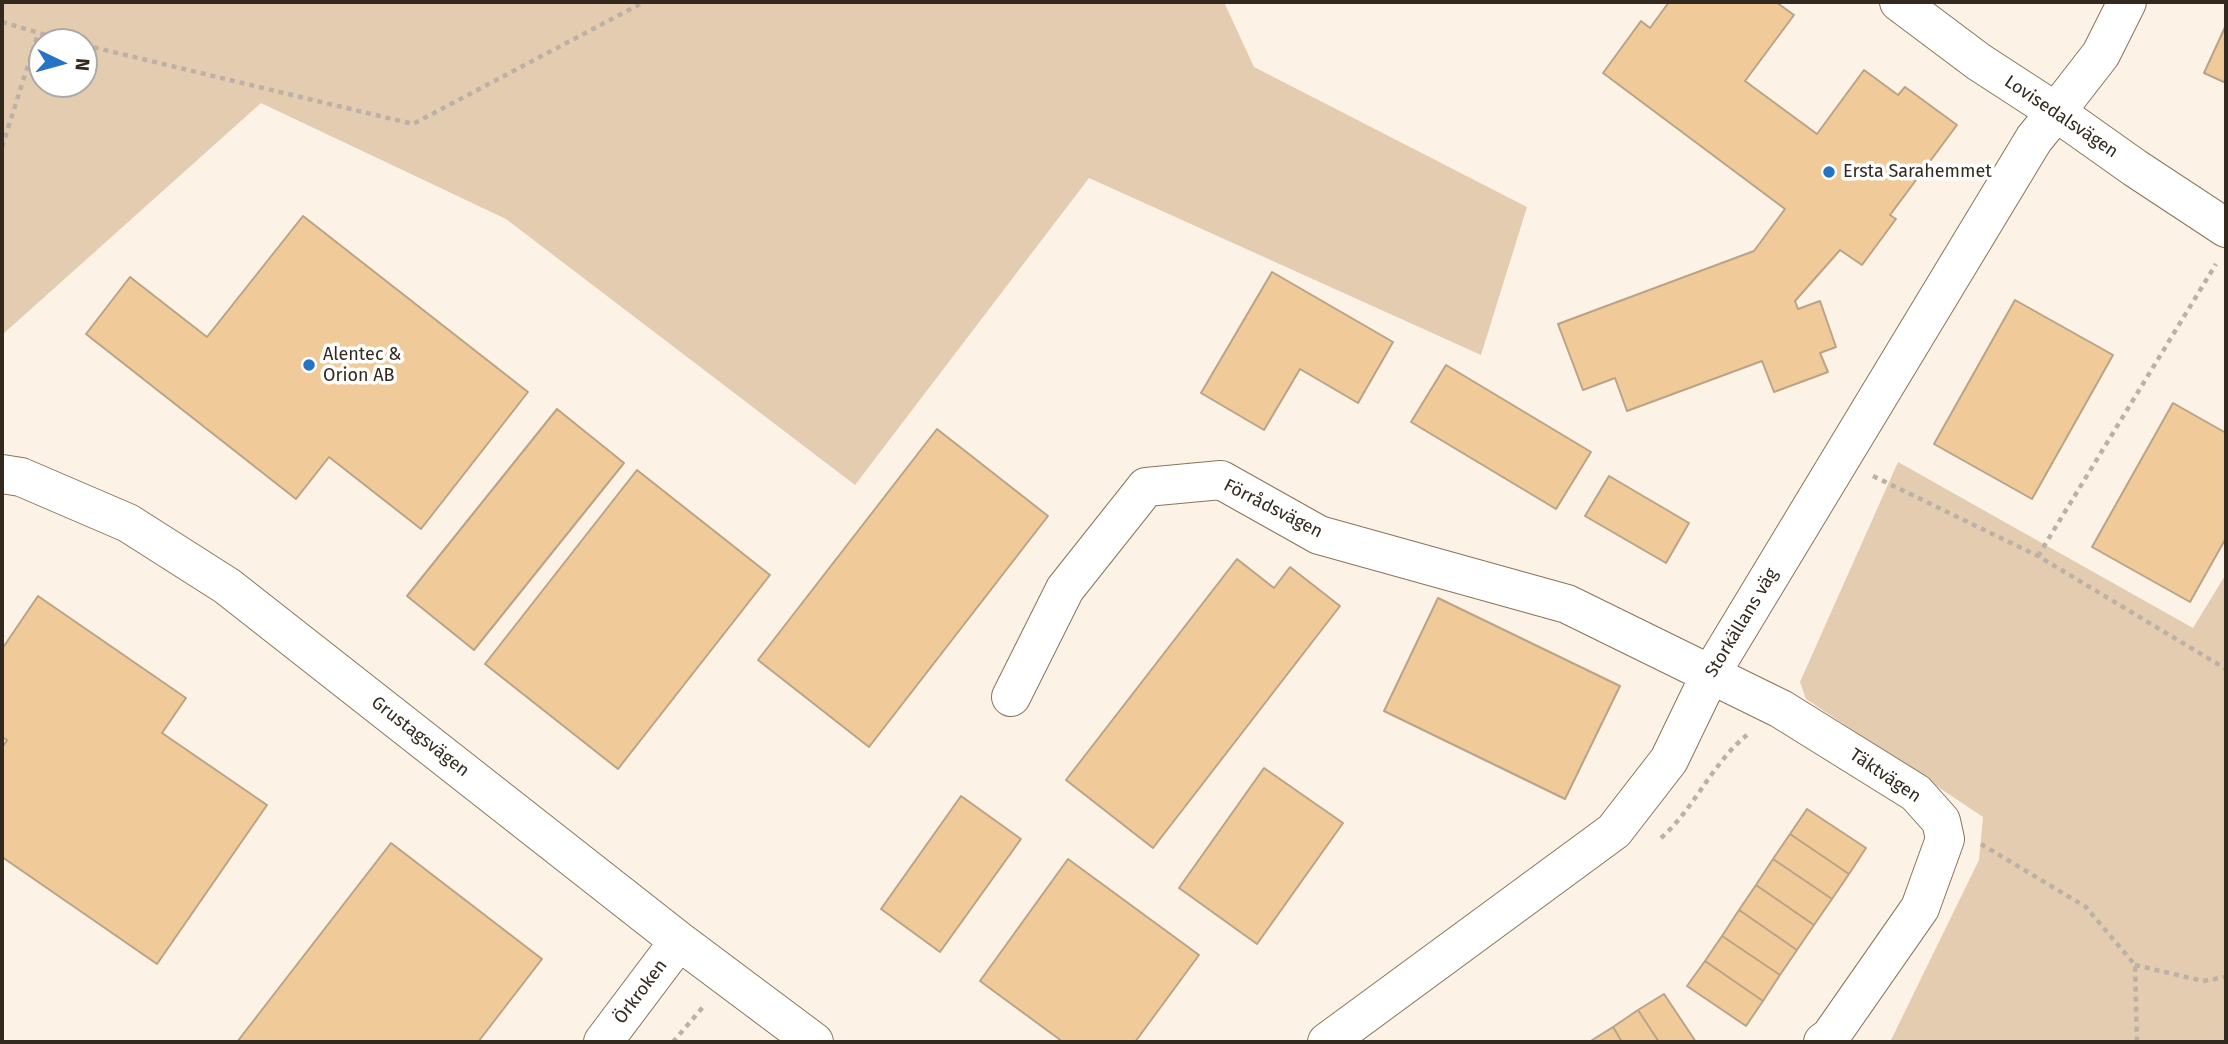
<!DOCTYPE html>
<meta charset="utf-8">
<style>
body{margin:0}
#map{position:relative;width:2228px;height:1044px;overflow:hidden;background:#fcf2e6;font-family:"Fira Sans",sans-serif}
canvas{display:block}
.frame{position:absolute;inset:0;border:4px solid #33291e;pointer-events:none}
.north{position:absolute;left:28px;top:28px;width:70px;height:70px;box-sizing:border-box;background:#fff;border:2px solid #ada9a5;border-radius:50%;rotate:95deg;font-size:19px;font-weight:700;line-height:28px;text-align:center;color:#33291e}
.north::after{content:'';display:block;margin:auto;width:24px;height:32px;background:#2474c3;clip-path:polygon(50% 0,100% 100%,50% 72%,0 100%)}
</style>
<div id="map">
<canvas width="2228" height="1044"></canvas>
<div class="frame"></div>
<div class="north">N</div>
</div>
<script>
const ctx = document.querySelector('canvas').getContext('2d');
ctx.lineJoin = 'round';
function paint(path, color) { ctx.fillStyle = color; ctx.fill(path, 'evenodd'); }
function strokePath(path, color, width, dash) { ctx.strokeStyle = color; ctx.lineWidth = width; ctx.lineCap = dash ? 'butt' : 'round'; ctx.setLineDash(dash || []); ctx.stroke(path); }
function drawText(font, color, halo, rows, align = 'center') {
  ctx.font = font + ' "Fira Sans",sans-serif'; ctx.lineWidth = 7; ctx.setLineDash([]); ctx.textBaseline = 'middle'; ctx.strokeStyle = halo; ctx.fillStyle = color; for (const [text, x, y, turn = 0] of rows) {
    ctx.save(); ctx.translate(x, y); ctx.rotate((+turn || 0) * Math.PI / 180); ctx.textAlign = isNaN(turn) ? turn : align; if (halo) ctx.strokeText(text, 0, 0); ctx.fillText(text, 0, 0); ctx.restore();
  }
}
const green = new Path2D(`
 M2,2H1224L1254,67L1527,207L1481,355L1089,178L855,485L506,219L261,103L2,335ZM42,42H84V84H42Z
 M1898,462L2193,628L2226,574V1042H1890L1979,860L1983,817L1806,699L1800,682Z`);
const building = new Path2D(`
 M1669,2H1776L1794,15L1745,81L1817,134L1864,70L1898,95L1905,87L1957,125L1890,215L1896,219L1862,265L1840,250L1795,301L1798,309L1820,301L1836,347L1820,353L1828,372L1774,392L1762,361L1627,411L1615,378L1583,390L1558,324L1754,251L1785,209L1603,73L1641,21L1650,28Z
 M2226,25V83L2204,73Z
 M303,216L528,392L421,529L329,457L296,499L86,334L130,277L207,337Z
 M1272,272L1393,342L1358,403L1300,369L1264,430L1201,393Z
 M2015,300L2113,355L2032,499L1934,444Z
 M1446,365L1591,452L1556,509L1411,422Z
 M2173,403L2226,433V538L2190,602L2092,547Z
 M557,409L624,463L474,650L407,596Z
 M937,429L1048,516L869,747L758,660Z
 M637,470L770,575L618,769L485,664Z
 M1609,476L1689,523L1666,563L1585,516Z
 M1237,559L1274,588L1290,567L1340,606L1153,848L1066,780Z
 M38,596L186,698L162,733L267,805L157,964L2,857V748L7,740L2,737V649Z
 M1438,598L1620,686L1565,799L1384,711Z
 M1264,768L1343,823L1257,944L1179,888Z
 M961,796L1021,839L940,952L881,909Z
 M1807,809L1866,848L1849,874L1790,834Z
 M1790,834L1849,874L1832,899L1773,859Z
 M391,843L542,959L478,1042H237Z
 M1068,859L1199,955L1135,1042H1063L980,981Z
 M1773,859L1832,899L1814,925L1756,885Z
 M1756,885L1814,925L1797,950L1739,910Z
 M1739,910L1797,950L1780,975L1722,936Z
 M1722,936L1780,975L1763,1001L1705,961Z
 M1705,961L1763,1001L1746,1026L1687,986Z
 M1664,994L1696,1042H1659L1638,1010Z
 M1638,1010L1659,1042H1622L1613,1027Z
 M1613,1027L1622,1042H1589Z`);
const path = new Path2D(`
 M2,22L70,42
 M84,45L413,124L644,2
 M2,147L38,34
 M1873,476L2038,556L2226,669
 M2038,556L2216,264
 M1661,838C1695,808 1712,763 1747,735
 M1981,844L2086,907L2135,965L2137,1042
 M2135,965L2203,981L2226,977
 M673,1042L703,1007`);
const street = new Path2D(`
 M1899,2L1979,62L2056,112L2135,168L2226,228
 M2,474L21,477L128,523L227,586L679,941L814,1042
 M1011,697L1065,589L1146,487L1221,480L1319,535L1567,604L1781,709L1916,793L1941,821L1945,839L1920,908L1830,1037L1823,1042
 M603,1042L679,941
 M1327,1042L1614,831L1669,760L1710,675L2034,139L2056,112`);
const secondary = new Path2D(`
 M2056,112L2101,54L2127,2`);
const markers = [
 [1829,172,7,"#2474c3"],
 [309,365,7,"#2474c3"]
];
const streetNames = [
 ["Lovisedalsvägen",2061,117,34],
 ["Förrådsvägen",1273,509,27],
 ["Storkällans väg",1742,623,-59],
 ["Grustagsvägen",420,737,38],
 ["Täktvägen",1885,776,34],
 ["Örkroken",641,992,-53]
];
const poiNames = [
 ["Ersta Sarahemmet",1843,172],
 ["Alentec &",323,355],
 ["Orion AB",323,376]
];
paint(green, '#e4ccb0');
paint(building, '#f1ca99');
strokePath(building, '#baa387', 2);
strokePath(street, '#8a7459', 40);
strokePath(secondary, '#8a7459', 40);
strokePath(path, '#bbb1a6', 4.5, [5, 5]);
strokePath(street, '#fff', 38);
strokePath(secondary, '#fff', 38);
for (const [x, y, r, color] of markers) { const dot = new Path2D(); dot.arc(x, y, r, 0, 2 * Math.PI); ctx.fillStyle = color; ctx.fill(dot); strokePath(dot, '#fff', 2.5); }
drawText('18px', '#33291e', '#fff', streetNames);
drawText('18px', '#33291e', '#fff', poiNames, 'left');
</script>
